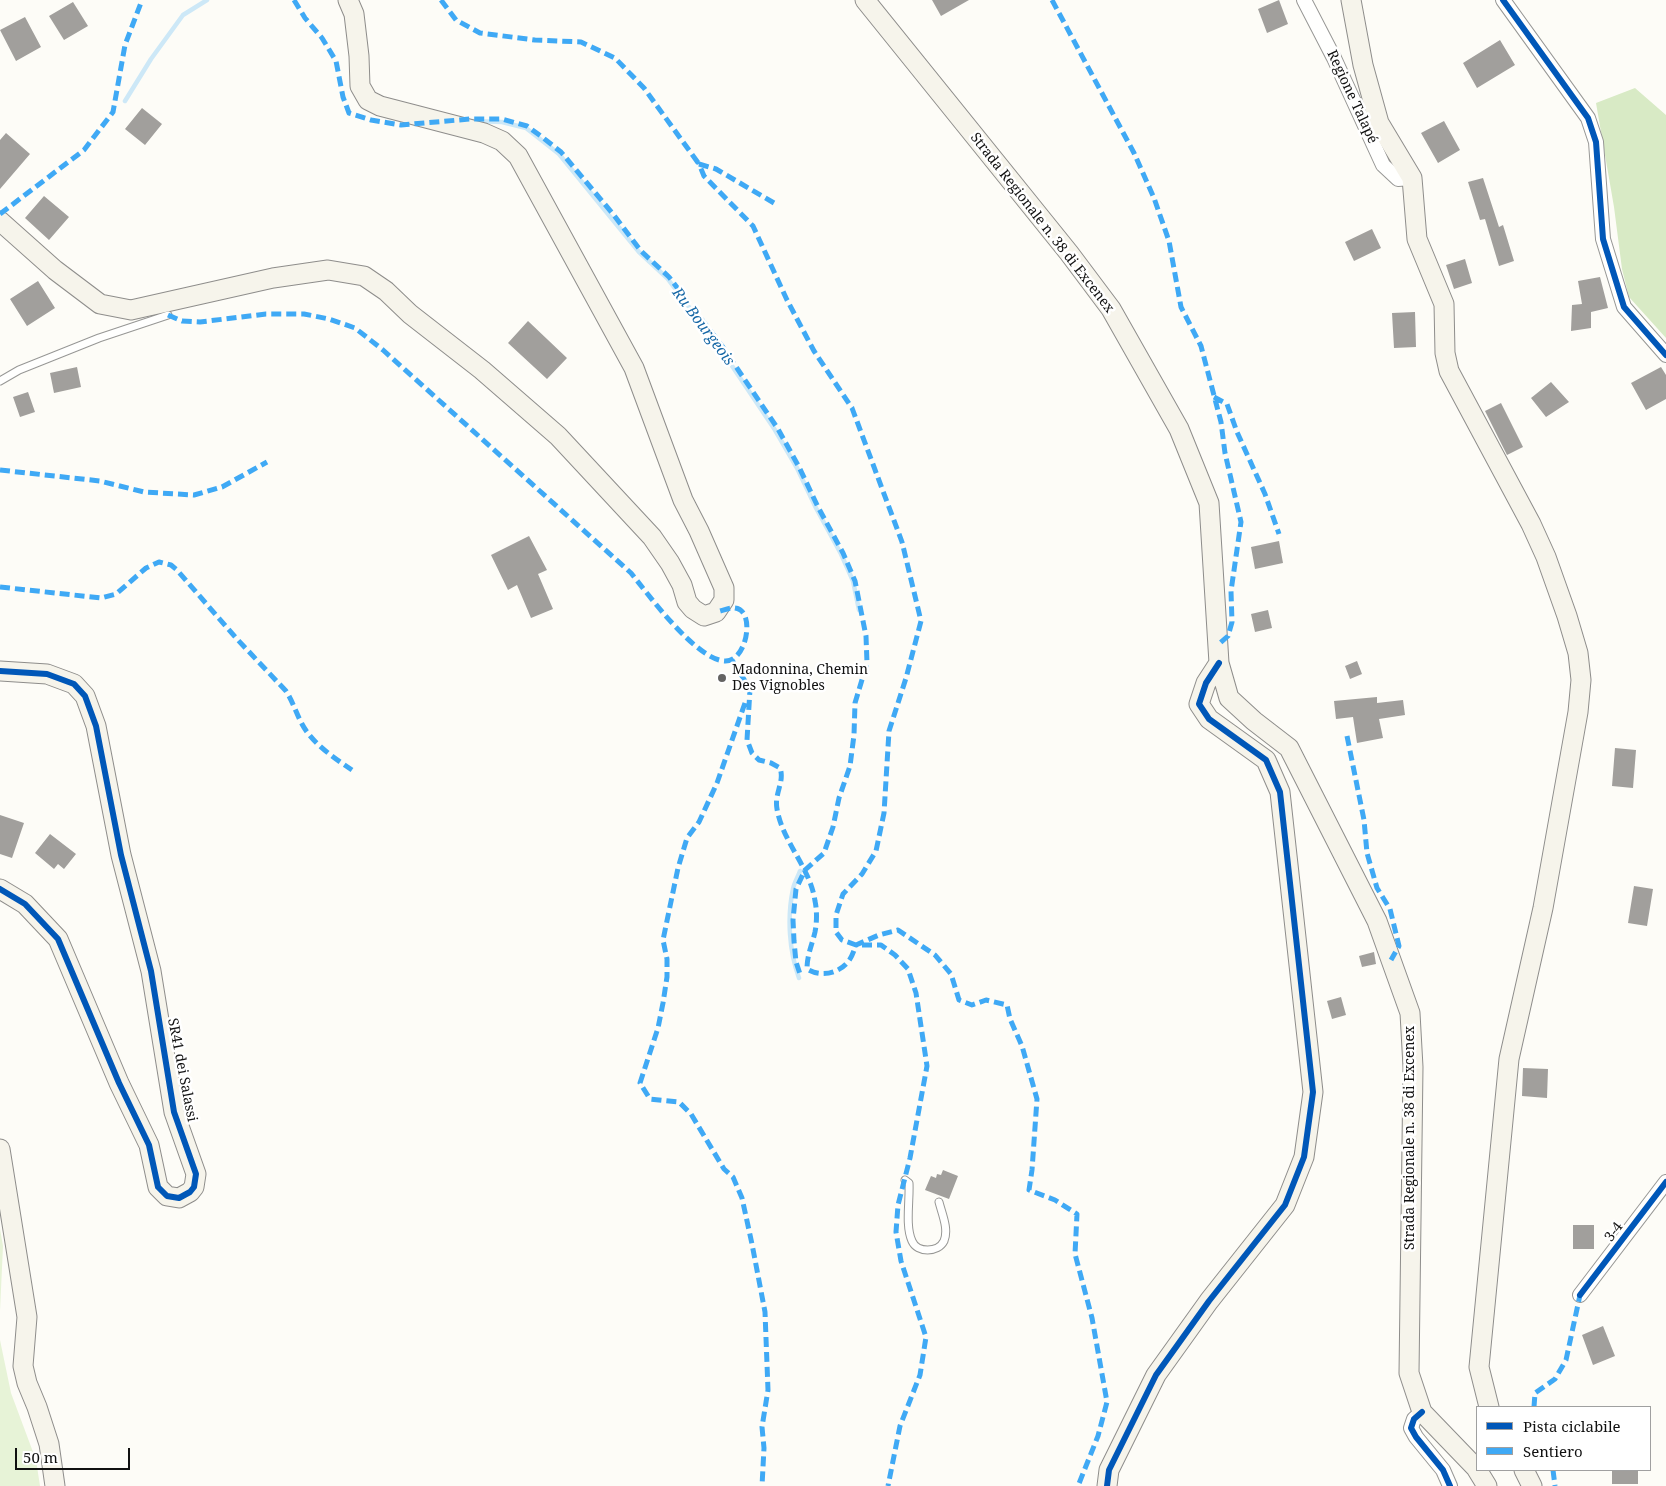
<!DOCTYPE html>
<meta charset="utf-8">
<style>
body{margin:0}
#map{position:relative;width:1666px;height:1486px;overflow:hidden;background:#fdfcf7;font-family:"Noto Serif",serif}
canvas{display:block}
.legend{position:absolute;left:1476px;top:1406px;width:175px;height:65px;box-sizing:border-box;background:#fff;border:1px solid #a0a0a0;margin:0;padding:6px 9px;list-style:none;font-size:15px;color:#111}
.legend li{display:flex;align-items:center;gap:10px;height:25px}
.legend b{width:25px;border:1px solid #a0a0a0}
.scale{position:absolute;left:15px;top:1448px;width:115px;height:22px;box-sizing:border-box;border:2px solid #111;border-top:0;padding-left:6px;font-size:15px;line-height:18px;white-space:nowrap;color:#111;-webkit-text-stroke:4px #fff;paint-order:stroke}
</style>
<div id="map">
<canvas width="1666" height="1486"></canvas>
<ul class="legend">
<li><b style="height:6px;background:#0057b8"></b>Pista ciclabile</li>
<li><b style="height:6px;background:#3fa9f5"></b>Sentiero</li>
</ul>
<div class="scale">50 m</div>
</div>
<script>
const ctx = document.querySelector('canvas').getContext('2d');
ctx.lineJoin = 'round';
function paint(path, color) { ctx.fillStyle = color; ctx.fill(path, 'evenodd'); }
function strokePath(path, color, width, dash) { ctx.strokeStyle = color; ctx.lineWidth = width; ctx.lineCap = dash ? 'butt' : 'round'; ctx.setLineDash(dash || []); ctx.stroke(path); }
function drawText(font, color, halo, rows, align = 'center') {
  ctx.font = font + ' "Noto Serif",serif'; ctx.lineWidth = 5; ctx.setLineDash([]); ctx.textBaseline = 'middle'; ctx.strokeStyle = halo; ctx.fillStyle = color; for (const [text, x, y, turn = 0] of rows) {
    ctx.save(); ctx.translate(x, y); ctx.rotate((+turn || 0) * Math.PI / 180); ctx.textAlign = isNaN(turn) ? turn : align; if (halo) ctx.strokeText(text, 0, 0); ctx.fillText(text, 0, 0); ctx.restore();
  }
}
const green = new Path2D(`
 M0,1229L3,1246L0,1311Z
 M0,1340L11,1393L36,1460L40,1486H0Z`);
const forest = new Path2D(`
 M1635,88L1666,115V338L1629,297L1622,269L1614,207L1596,103Z`);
const stream = new Path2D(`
 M125,101L151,59L183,15L207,0
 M472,121L502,122L526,128L540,139L559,154L639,252L667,278L720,348L775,430L797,468L816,508L841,554L853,581L859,610
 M799,978C789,951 787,917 793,889C794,883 798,877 800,871`);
const building = new Path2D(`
 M932,0H969L941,16Z
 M1279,0L1288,24L1267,33L1258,9Z
 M73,2L88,26L64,40L49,16Z
 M25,17L41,47L16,61L0,30Z
 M1500,40L1515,65L1477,88L1463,63Z
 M142,108L162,124L145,145L125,129Z
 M1444,121L1460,150L1438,163L1421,133Z
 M6,133L30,154L0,189V140Z
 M1483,178L1499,227L1503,225L1514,261L1499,266L1485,219L1480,220L1468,182Z
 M44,196L69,217L49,240L25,218Z
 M1372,229L1381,248L1354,261L1345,242Z
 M1465,259L1472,283L1454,289L1446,265Z
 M1600,277L1608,308L1591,312V328L1571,331L1572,305L1582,304L1578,281Z
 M38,281L55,308L27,326L10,299Z
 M1415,312L1416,347L1394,348L1392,313Z
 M528,321L567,358L547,379L508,343Z
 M77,367L81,387L54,393L50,373Z
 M1661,367L1666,375V399L1646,410L1631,383Z
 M1551,382L1569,402L1546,417L1531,398Z
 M28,392L35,412L20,417L13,397Z
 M1501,403L1523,447L1507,455L1485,411Z
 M529,536L547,570L538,574L553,609L531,618L517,585L508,590L491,555Z
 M1279,541L1283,563L1255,569L1251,547Z
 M1268,610L1272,628L1255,632L1251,614Z
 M1357,661L1362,674L1350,679L1345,666Z
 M1377,697V703L1403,700L1405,715L1379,719L1383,738L1357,743L1353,717L1336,719L1334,701Z
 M1615,748L1636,750L1633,788L1612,786Z
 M0,815L24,823L12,858L0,854Z
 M50,834L76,854L64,869L58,864L54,869L35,853Z
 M1634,886L1653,889L1647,926L1628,923Z
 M1374,952L1376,964L1362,967L1359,956Z
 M1341,997L1346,1015L1332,1019L1327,1001Z
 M1523,1068L1548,1069L1547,1098L1522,1096Z
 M943,1170L958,1176L949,1199L925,1190L931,1176L936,1178L937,1174L941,1175Z
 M1573,1225H1594V1249H1573Z
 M1603,1326L1615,1356L1593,1365L1582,1335Z
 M1612,1470H1638V1484H1612Z`);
const lane = new Path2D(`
 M0,381L19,370L99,338L168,315
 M905,1180L909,1183C910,1200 905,1226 912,1241C917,1253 938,1253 944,1241C949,1229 942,1214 939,1202`);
const street = new Path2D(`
 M1304,0L1334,58L1383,165L1398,179L1412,178
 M1503,0L1588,118L1596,142L1603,239L1624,307L1666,355
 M1580,1295L1666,1182
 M1422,1412L1414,1419L1411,1428L1416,1437L1443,1470L1450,1486`);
const secondary = new Path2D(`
 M865,0L1069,253L1111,309L1179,429L1209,503L1219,663L1229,698L1254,721L1289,748L1377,921L1410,1013L1413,1067L1409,1373L1422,1412L1476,1468L1487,1486
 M1351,0L1363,65L1379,123L1412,178L1417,239L1444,304L1445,353L1449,371L1531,524L1546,557L1567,616L1578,653L1581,680L1578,712L1543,908L1509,1059L1479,1367L1489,1407
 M0,221L55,270L100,304L131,310L273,278L328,270L364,276L386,291L410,314L482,370L558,436L652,537L670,563L682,585L687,602L693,609L704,616L716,612L724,600V588L699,531L683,500L634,368L518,156L502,141L484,133L380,106L368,100L360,86L359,56L354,14L348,0
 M0,671L47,674L74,684L85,696L96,726L121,855L151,971L174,1112L196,1174L194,1187L190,1192L179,1198L167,1196L158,1187L149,1145L119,1083L58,939L25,904L0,889
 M0,1149L27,1317L23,1366L27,1383L37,1407L49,1444L55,1486
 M1524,1470L1532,1486
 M1107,1486L1109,1470L1156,1375L1209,1301L1285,1205L1304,1157L1313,1092L1280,792L1266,760L1209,719L1199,704L1206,683L1219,663`);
const quiet = new Path2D(`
 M294,0L305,18L322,38L336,61L343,97L349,113L371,120L401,125L470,119H502L527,126L542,137L561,152L613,214L641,251L669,277L722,346L778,429L799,467L818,507L843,553L855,581L866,636L867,663L855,703L854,735L850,766L839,798L833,827L824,853L805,870L796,889L793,920L794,941L796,962L801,977
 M441,0L456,20L480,33L535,40L581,42L615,58L644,88L699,164
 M1052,0L1134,153L1154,198L1169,241L1181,307L1201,346L1221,422L1225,453L1241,522L1231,591L1232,622L1228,636L1219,644
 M774,203L716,169L699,164L704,176L753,226L787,300L814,351L852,408L902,542L921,621L906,678L889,731L884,813L876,851L862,874L843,894L836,915V932L842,940L856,945H881L895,955L908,969L916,993L927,1066L910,1158L898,1205L896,1232L901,1261L926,1337L920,1375L900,1426L888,1486
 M0,214L84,150L113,112L125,45L142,0
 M168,315L182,321L200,322L266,314H304L329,319L355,328L383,350L631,573C648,594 696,660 725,661C747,662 756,610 735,608C730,607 722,611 716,612
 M1214,397L1227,404L1237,432L1265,494L1279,534
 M0,470L100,481L144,492L194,495L222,487L267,462
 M0,587L101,598L116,594L146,568L159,562L171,565L177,570L236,638L286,691C293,702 296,713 302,724C312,743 334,758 352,770
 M732,660L750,689L747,740L752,753L759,760L771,763L780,768C785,782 774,793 777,809C783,843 810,867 815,901C817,910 817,922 815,932C812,945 807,955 807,969C820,977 837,974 847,963C852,958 854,950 856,945L879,935L898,930L935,955L951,974L959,1000L972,1005L986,1000L1007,1005L1010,1019L1022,1046L1037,1099L1032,1170L1029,1190L1055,1200L1077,1214L1075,1254L1092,1318L1107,1402L1098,1436L1078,1486
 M745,703L717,783L699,822L687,838L678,868L663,940L667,959V977L663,1003L658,1028L640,1083L650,1099L679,1102L691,1114L724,1169L733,1177L742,1198L752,1244L765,1312L768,1390L762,1427L764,1448L762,1486
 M1347,736L1364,820L1367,853L1377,888L1390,909L1399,946L1391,960
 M1534,1407L1535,1393L1555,1379L1566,1360L1580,1295
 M1553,1470L1555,1486`);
const cycleway = new Path2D(`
 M1503,0L1588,118L1596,142L1603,239L1624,307L1666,355
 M0,671L47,674L74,684L85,696L96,726L121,855L151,971L174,1112L196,1174L194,1187L190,1192L179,1198L167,1196L158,1187L149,1145L119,1083L58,939L25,904L0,889
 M1580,1295L1666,1182
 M1422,1412L1414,1419L1411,1428L1416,1437L1443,1470L1450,1486
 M1107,1486L1109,1470L1156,1375L1209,1301L1285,1205L1304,1157L1313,1092L1280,792L1266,760L1209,719L1199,704L1206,683L1219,663`);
const markers = [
 [722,678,5,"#646362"]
];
const streetNames = [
 ["Regione Talapé",1352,97,65],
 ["Strada Regionale n. 38 di Excenex",1042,223,52],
 ["SR41 dei Salassi",182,1070,79],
 ["Strada Regionale n. 38 di Excenex",1410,1138,-90],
 ["3-4",1614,1232,-53]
];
const poiNames = [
 ["Madonnina, Chemin",732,670],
 ["Des Vignobles",732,686]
];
const waterNames = [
 ["Ru Bourgeois",703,327,53]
];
paint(green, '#e7f3d7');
paint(forest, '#d8eac5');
strokePath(stream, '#cde8f7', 4.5);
paint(building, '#a19f9c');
strokePath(lane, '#979795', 9);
strokePath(street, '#979795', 16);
strokePath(secondary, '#8e8d8b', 21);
strokePath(lane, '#fffffe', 7);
strokePath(street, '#fffffe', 14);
strokePath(secondary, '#f6f4eb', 19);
strokePath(quiet, '#3fa9f5', 5, [10, 5]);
strokePath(cycleway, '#0057b8', 6);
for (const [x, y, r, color] of markers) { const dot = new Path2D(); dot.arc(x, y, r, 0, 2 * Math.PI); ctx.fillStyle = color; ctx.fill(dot); strokePath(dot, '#fff', 2); }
drawText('14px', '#111', '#fff', streetNames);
drawText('14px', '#111', '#fff', poiNames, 'left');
drawText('italic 15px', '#1768a6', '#fff', waterNames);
</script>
